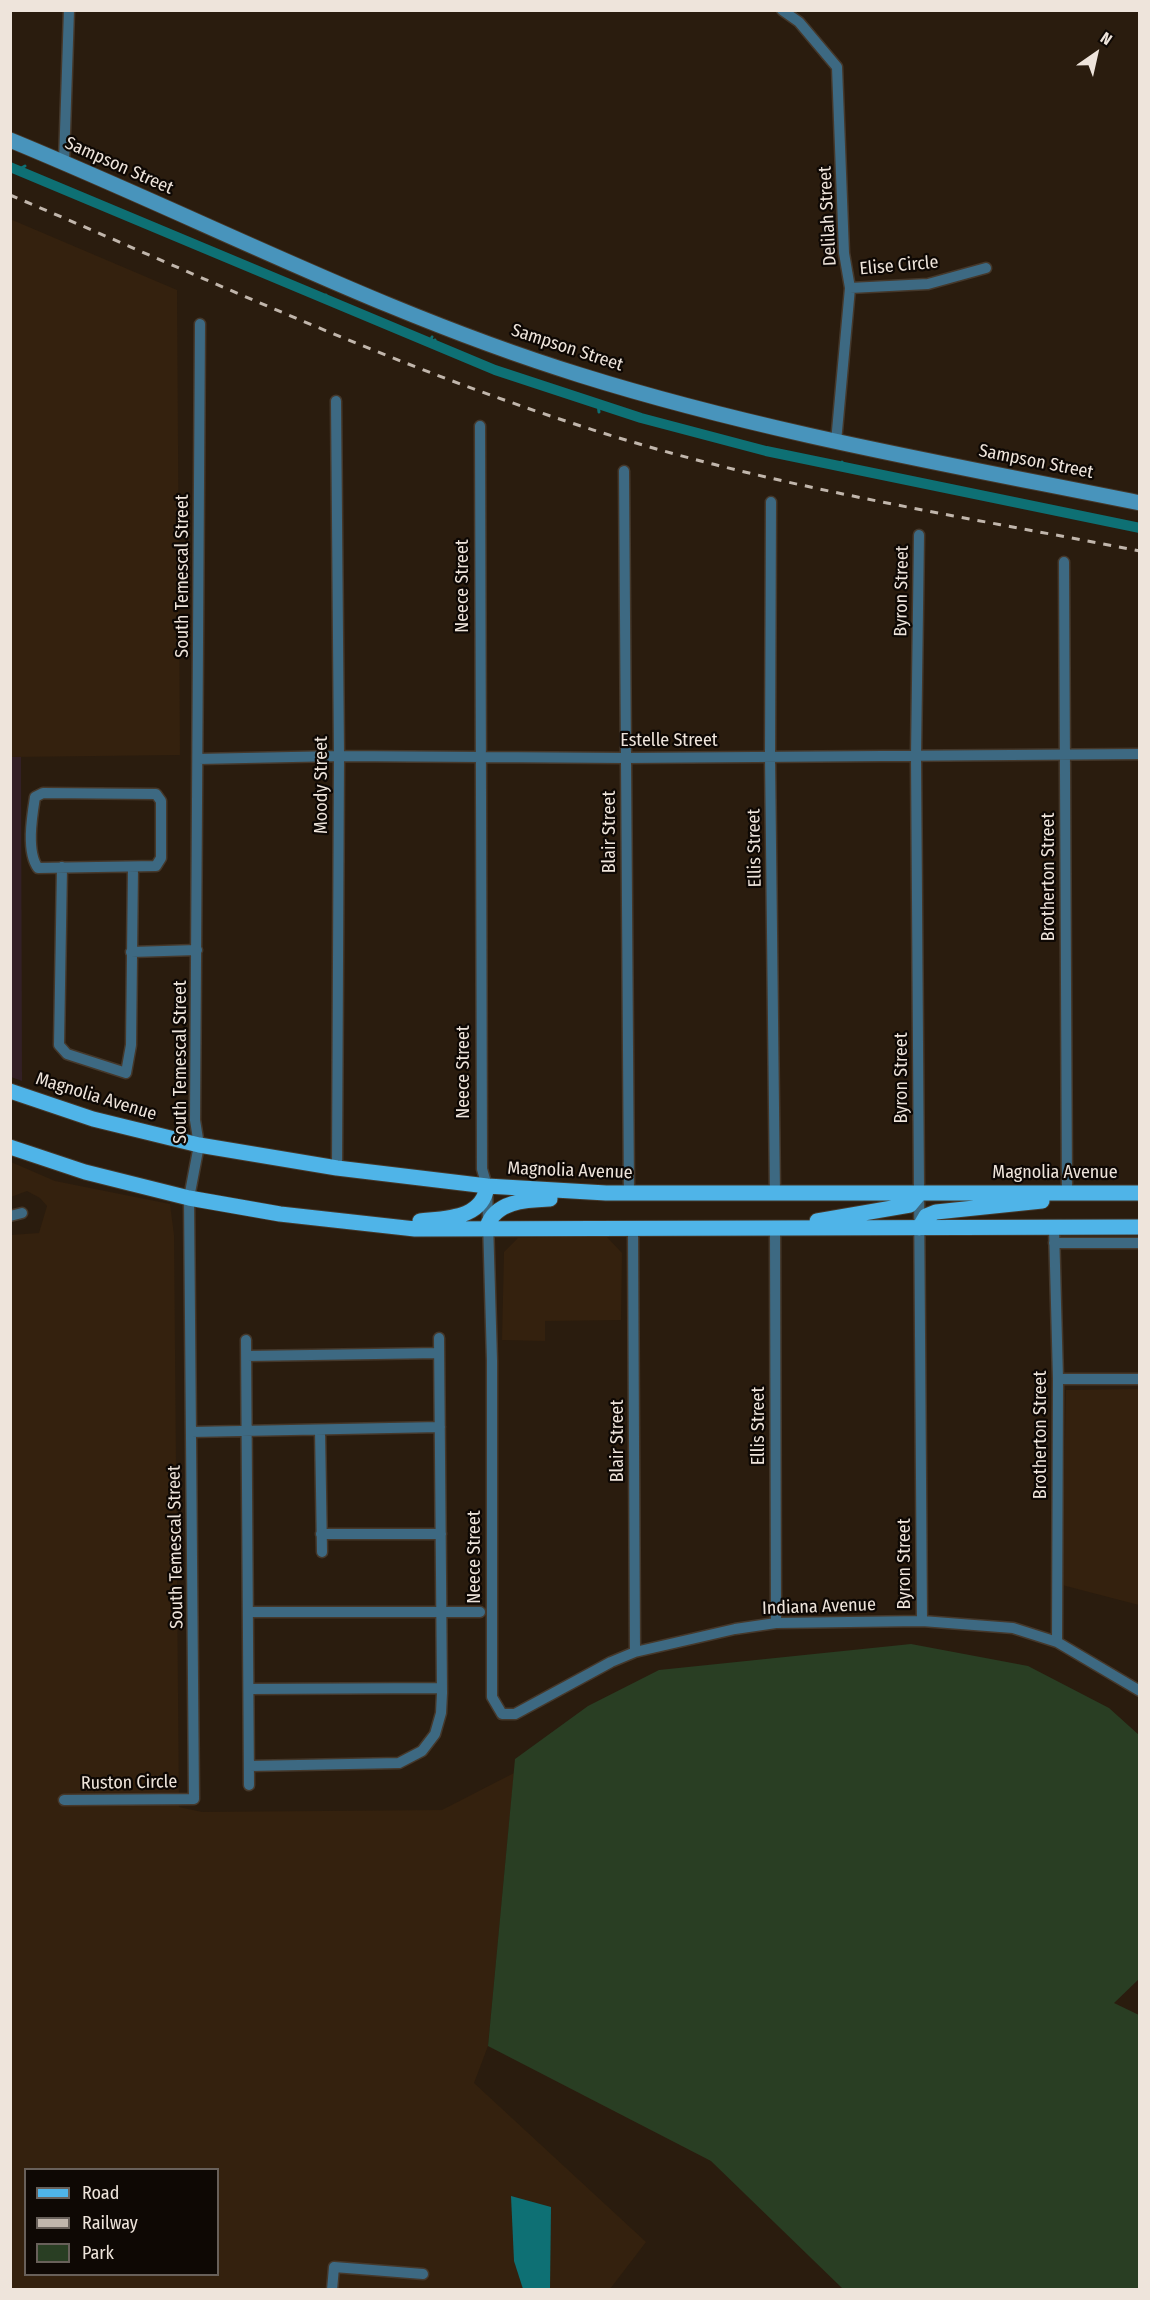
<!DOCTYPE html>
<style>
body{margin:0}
#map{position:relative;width:1150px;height:2300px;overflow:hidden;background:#2a1c0e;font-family:"Fira Sans Condensed",sans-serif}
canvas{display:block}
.frame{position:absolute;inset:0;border:12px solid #eee4db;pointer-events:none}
.legend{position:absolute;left:24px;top:2168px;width:195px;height:108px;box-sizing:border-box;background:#0e0804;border:2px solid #68605a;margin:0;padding:8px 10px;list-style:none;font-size:18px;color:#eee4db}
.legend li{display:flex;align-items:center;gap:12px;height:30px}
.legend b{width:30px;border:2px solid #68605a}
.north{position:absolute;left:1066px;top:24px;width:60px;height:60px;-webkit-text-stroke:4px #0e0804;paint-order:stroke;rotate:34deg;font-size:16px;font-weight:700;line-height:24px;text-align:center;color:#eee4db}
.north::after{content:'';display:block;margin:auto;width:21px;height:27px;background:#eee4db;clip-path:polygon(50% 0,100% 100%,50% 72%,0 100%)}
</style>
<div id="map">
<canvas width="1150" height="2300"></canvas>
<div class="frame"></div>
<ul class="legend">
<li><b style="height:8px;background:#4fb4e8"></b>Road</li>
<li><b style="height:8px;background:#c1b6ac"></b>Railway</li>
<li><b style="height:16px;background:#293e23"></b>Park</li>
</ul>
<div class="north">N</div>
</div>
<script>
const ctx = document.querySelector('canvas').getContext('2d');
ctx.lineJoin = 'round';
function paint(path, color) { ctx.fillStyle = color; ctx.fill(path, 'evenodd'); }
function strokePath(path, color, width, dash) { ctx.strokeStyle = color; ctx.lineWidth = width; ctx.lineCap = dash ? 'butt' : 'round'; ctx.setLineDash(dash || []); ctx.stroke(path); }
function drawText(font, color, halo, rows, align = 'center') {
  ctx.font = font + ' "Fira Sans Condensed",sans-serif'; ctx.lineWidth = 4.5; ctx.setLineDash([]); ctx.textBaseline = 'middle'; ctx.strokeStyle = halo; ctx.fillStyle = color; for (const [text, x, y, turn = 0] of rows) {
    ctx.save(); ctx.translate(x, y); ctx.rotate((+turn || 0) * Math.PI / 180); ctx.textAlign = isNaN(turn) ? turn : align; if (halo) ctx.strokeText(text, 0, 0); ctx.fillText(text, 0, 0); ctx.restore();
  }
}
const commercial = new Path2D(`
 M10,757H21L22,1081L11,1077Z`);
const built = new Path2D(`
 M10,219L177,290L180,755L11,757Z
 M11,1162L55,1181L170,1204L174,1235L179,1807L202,1812L442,1810L514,1773L488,2046L474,2083L646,2242L610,2289H11L10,1235L39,1233L47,1206L40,1198L27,1191L11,1197ZM26,2170H218V2274H26Z
 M606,1236L622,1253L621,1320L545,1321V1341L502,1340L504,1252L518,1238Z
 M1139,1389V1605L1062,1585L1066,1390Z`);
const green = new Path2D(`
 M911,1644L1028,1666L1109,1708L1139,1735V1979L1114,2003L1139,2015V2289H843L711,2161L488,2046L515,1759L588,1706L659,1670Z`);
const water = new Path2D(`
 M511,2196L551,2207L550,2289H523L514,2261Z`);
const stream = new Path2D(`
 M18,170L25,166
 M323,300L326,295
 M429,344L432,337
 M433,346L435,340
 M598,404L599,412
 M842,467V462`);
const canal = new Path2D(`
 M10,167L495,370L641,418L766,451L1140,528`);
const street = new Path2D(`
 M782,10L799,22L837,67L844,253L850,288L836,442
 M64,162L69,10
 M850,288L928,284L986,268
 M336,401L339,756L337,1168
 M480,426L482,1169L487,1186L492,1361V1697L502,1714H515L611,1662L635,1652L735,1629L776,1623L922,1621L1013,1628L1057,1642L1140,1691
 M624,471L629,1193
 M771,502L770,757L775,1194
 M919,535L916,756L922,1621
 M1064,562L1067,1193
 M198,759L339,756L626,758L1140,754
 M43,793L156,794L161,801V858L156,866L38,868C26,852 32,816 35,797Z
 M62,867L59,1045L67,1054L126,1073L131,1045L133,867
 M131,952L197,950
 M10,1216L22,1213
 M1054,1228L1058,1379L1057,1642
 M633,1229L635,1652
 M775,1229L776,1623
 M1054,1243H1140
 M246,1340L249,1785
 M247,1356L439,1353
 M1058,1379H1140
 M320,1430L322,1552
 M191,1432L440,1427
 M321,1534H441
 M248,1612H480
 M249,1689L442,1688
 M249,1766L399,1763L422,1751L435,1734L441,1713L442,1693L439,1338
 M64,1800L194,1799L189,1198L199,1145L195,1120L200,324
 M332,2290L334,2267L423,2274`);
const secondary = new Path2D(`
 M10,140C200,218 383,314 580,375C762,432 952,465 1140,503`);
const primary = new Path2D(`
 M10,1091L93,1119L199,1145L337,1168L487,1186L606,1193H1140
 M10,1147L85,1172L189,1198L280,1214L415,1229L1140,1227
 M420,1221C446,1218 483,1219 487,1186
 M817,1221L910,1205L920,1193
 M487,1227C495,1201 526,1200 550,1199
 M919,1228L926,1216L936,1212L1042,1201`);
const rail = new Path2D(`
 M10,195C206,278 400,370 603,433C778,488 960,516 1140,551`);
const streetNames = [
 ["Sampson Street",119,166,24],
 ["Delilah Street",828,216,-93],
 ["Elise Circle",899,266,-5],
 ["Sampson Street",567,348,18],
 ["Sampson Street",1036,462,11],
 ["South Temescal Street",183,576,-90],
 ["Neece Street",463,586,-90],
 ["Byron Street",902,591,-89],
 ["Estelle Street",669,741],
 ["Moody Street",322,785,-90],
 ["Blair Street",610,832,-90],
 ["Ellis Street",755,848,-91],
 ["Brotherton Street",1049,877,-90],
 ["South Temescal Street",181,1062,-90],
 ["Neece Street",464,1072,-90],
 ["Byron Street",902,1078,-90],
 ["Magnolia Avenue",96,1097,17],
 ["Magnolia Avenue",570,1171,2],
 ["Magnolia Avenue",1055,1173],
 ["Ellis Street",759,1426,-90],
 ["Brotherton Street",1041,1435,-90],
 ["Blair Street",618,1441,-90],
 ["South Temescal Street",176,1547,-91],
 ["Neece Street",475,1557,-90],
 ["Byron Street",905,1564,-90],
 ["Indiana Avenue",819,1607,-2],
 ["Ruston Circle",129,1783,-1]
];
paint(commercial, '#332026');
paint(built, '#34210e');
paint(green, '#293e23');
paint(water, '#0e7074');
strokePath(stream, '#0e7074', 3);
strokePath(canal, '#0e7074', 10);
strokePath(street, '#45382b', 13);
strokePath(secondary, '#45382b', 17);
strokePath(primary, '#45382b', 17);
strokePath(street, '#3d6982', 10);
strokePath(secondary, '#4894bc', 15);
strokePath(primary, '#4fb4e8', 15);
strokePath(rail, '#c1b6ac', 3, [8, 8]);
drawText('18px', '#eee4db', '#0e0804', streetNames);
</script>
